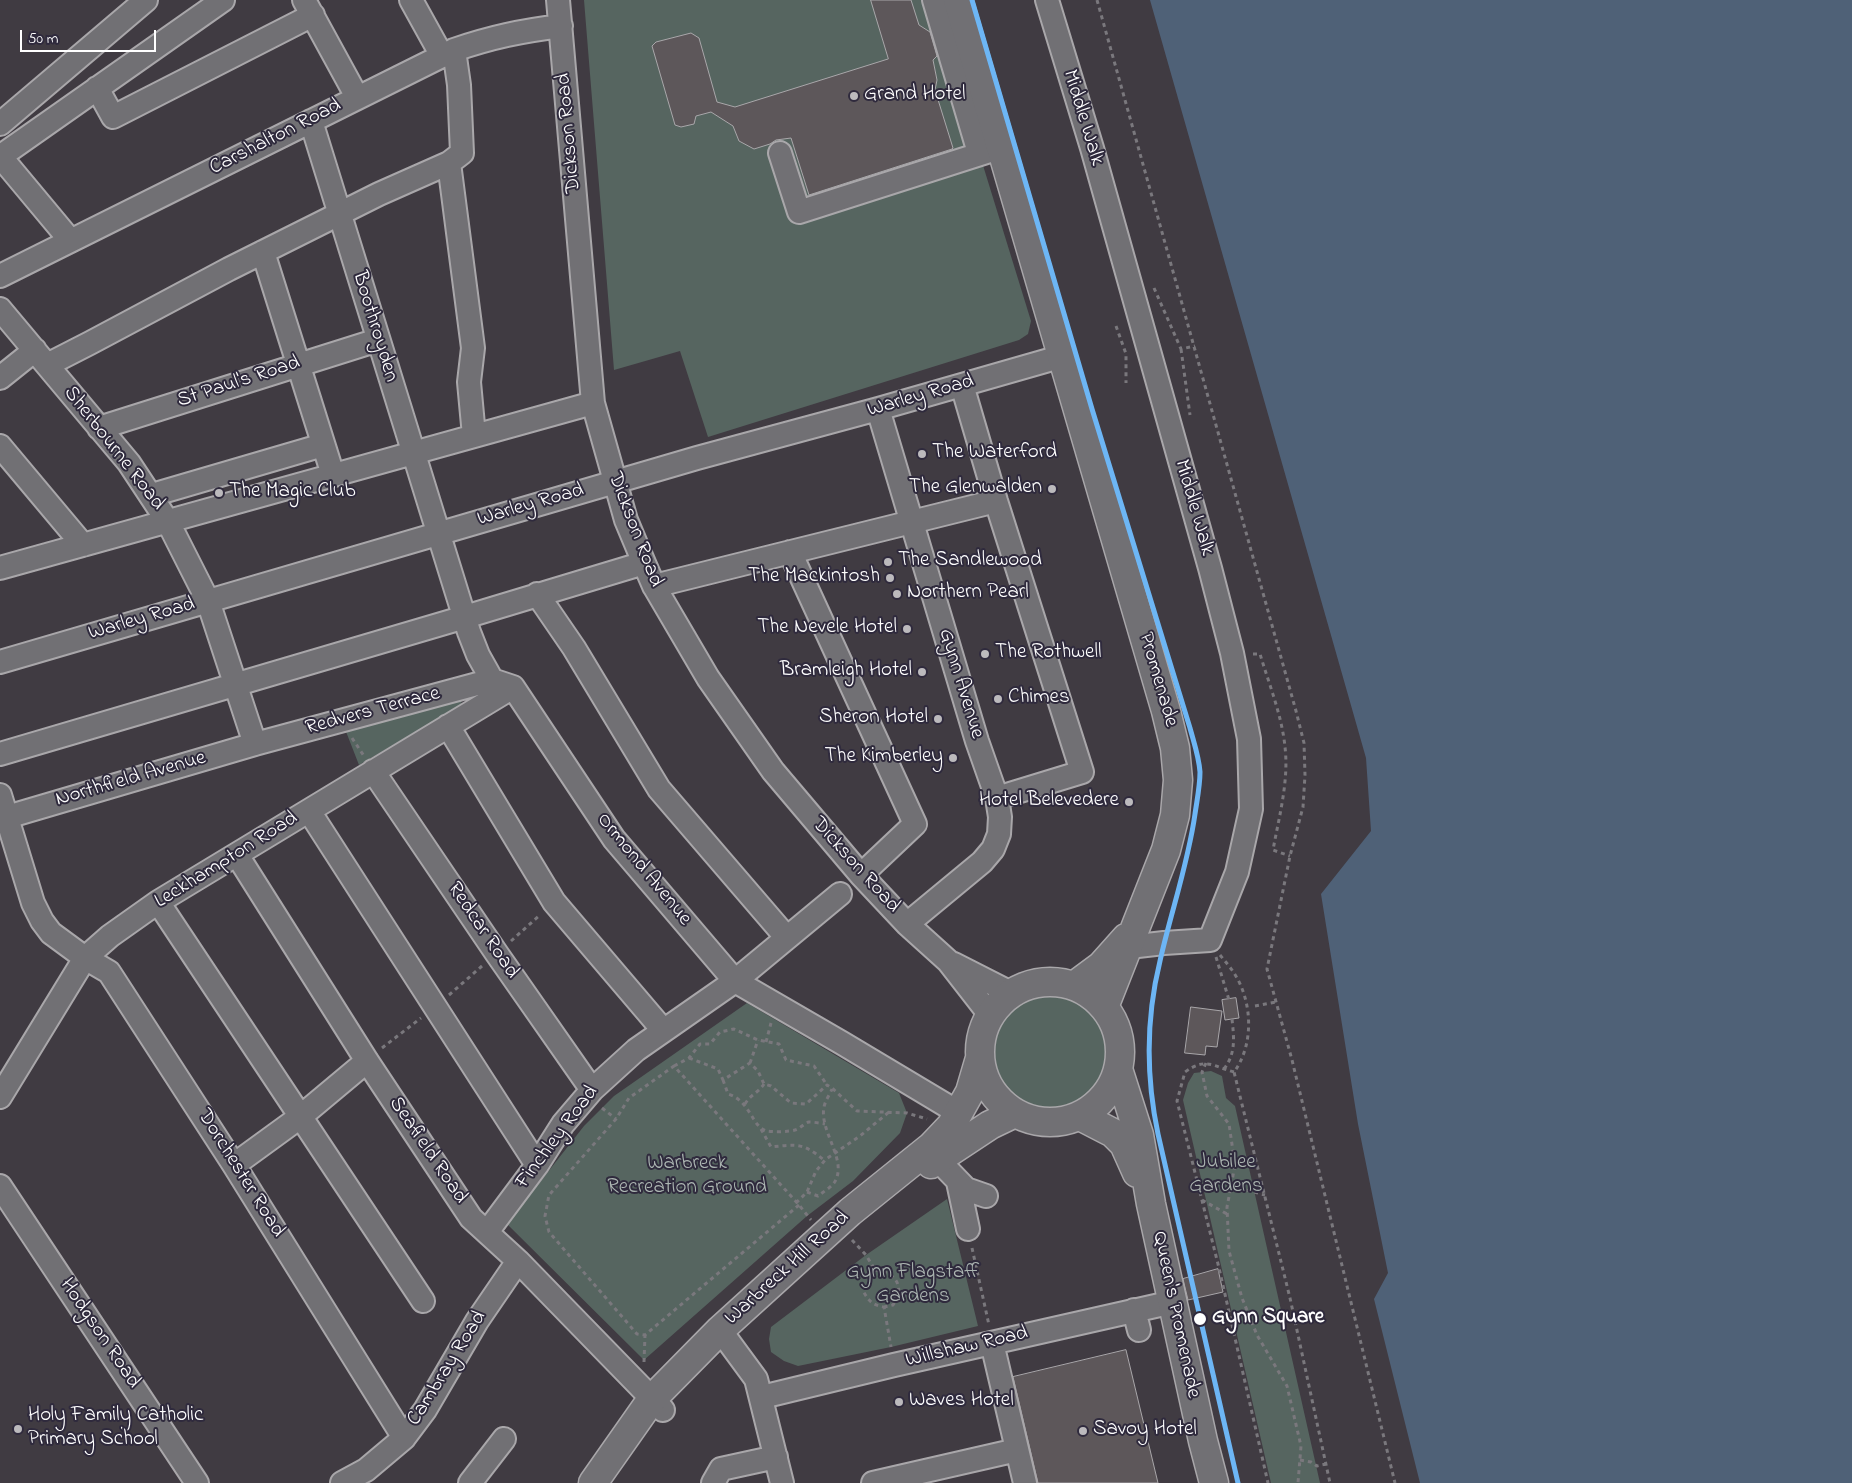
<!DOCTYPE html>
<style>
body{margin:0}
#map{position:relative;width:1852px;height:1483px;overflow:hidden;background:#403b42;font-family:"Indie Flower",sans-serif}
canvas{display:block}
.scale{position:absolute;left:20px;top:30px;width:136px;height:22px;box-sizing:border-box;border:2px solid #fff;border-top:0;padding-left:6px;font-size:15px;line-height:18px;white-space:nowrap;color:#fff;-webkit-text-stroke:4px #2f2a3d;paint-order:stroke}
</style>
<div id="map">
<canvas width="1852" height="1483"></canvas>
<div class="scale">50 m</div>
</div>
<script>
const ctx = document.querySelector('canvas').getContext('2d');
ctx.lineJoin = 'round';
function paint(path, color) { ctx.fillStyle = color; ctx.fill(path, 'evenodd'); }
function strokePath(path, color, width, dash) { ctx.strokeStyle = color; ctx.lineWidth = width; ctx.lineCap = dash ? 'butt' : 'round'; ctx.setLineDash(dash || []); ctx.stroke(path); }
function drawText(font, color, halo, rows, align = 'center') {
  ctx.font = font + ' "Indie Flower",sans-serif'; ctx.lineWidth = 4; ctx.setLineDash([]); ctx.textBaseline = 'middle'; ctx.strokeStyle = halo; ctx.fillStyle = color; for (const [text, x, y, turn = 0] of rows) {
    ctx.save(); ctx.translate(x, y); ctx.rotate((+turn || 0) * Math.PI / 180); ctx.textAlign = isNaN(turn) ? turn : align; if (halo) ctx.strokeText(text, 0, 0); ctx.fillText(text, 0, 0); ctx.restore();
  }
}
const green = new Path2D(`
 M584,0H932L1031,321L1028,334L1019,340L708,437L680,351L614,370Z
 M463,698L460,706L359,765L345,729Z
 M992 1053a58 58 0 1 1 116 0a58 58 0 1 1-116 0Z
 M747,1003L899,1093L907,1113L900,1133L853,1181L807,1216L644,1360L507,1224L584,1126L614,1096Z
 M1211,1071L1222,1076L1226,1098L1235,1106L1320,1483H1271L1183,1100L1188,1083L1194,1073Z
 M947,1199L978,1326L891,1347L798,1366L784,1361L771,1352L769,1339L771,1327L866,1255Z`);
const water = new Path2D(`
 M1150,0H1852V1483H1420L1374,1299L1388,1273L1358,1124L1321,894L1371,831L1366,758Z`);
const building = new Path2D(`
 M871,0H911L919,25L930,32L937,56L933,60L937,80L935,90L953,148L952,149L809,195L791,138L776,140L770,144L754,149L739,141L733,126L711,112L696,116L694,124L681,127L675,125L652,46L656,42L691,33L699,38L717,102L735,107L888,59Z
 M1236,998L1239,1018L1225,1020L1222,1000Z
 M1191,1007L1222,1011L1217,1047L1206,1046L1205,1055L1185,1053Z
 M1218,1269L1223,1292L1188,1300L1183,1279Z
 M1126,1350L1158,1483H1038L1013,1377Z`);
const path = new Path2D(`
 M1097,0L1296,711L1304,743L1305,775L1303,807L1290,856L1267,969L1292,1060L1395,1483
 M1154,288L1181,349L1195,346
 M1116,326L1126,354V383
 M1181,349L1190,415
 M1253,654H1260C1269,684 1282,716 1285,747C1289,781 1279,817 1273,850L1290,856
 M352,738L364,756
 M511,941L540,915
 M1220,955C1225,961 1230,967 1234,973C1253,1002 1254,1045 1234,1072L1290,1298L1330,1483
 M1216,957L1229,1000
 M449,995L482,966
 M1255,1006L1276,1002
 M766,1042L771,1023
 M382,1048L421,1018
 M689,1058L718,1069L723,1080L750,1063L758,1071L764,1084L771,1086L791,1103L806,1104L827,1085L832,1088L857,1111L907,1113L927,1119
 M750,1063L758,1040
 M1206,1063L1202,1072L1207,1096L1229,1124L1235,1165L1227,1207L1229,1251L1242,1298L1257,1335L1287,1386L1301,1446L1298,1483
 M674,1066L689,1058L700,1044H710L720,1032L734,1029L758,1040L779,1044L786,1060L814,1066L827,1085
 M1224,1069C1236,1053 1234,1038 1232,1019
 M1234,1072C1212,1066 1206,1057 1185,1072L1177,1101L1219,1268L1268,1483
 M723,1080L728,1094C751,1101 752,1128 767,1131C774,1132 788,1132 795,1130C800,1129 804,1123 809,1122C813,1122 820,1123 825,1124
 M745,1104C750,1095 758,1093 764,1084
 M602,1108L616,1119
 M761,1129L771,1147C798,1144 803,1143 824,1160
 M1231,1186L1265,1195
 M807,1192L818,1196C823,1192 830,1188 834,1183C849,1161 819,1132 824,1107C825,1101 830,1094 832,1089
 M1202,1200L1227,1214
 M796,1203L807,1192L816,1171L826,1159L860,1136L889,1112
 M799,1205L645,1335L637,1334L549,1232L545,1216L549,1195L616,1119L629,1098L674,1066L799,1205L811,1220
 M852,1240L866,1255L875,1270L863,1291C869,1301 872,1305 884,1307L891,1347
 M972,1248L989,1325
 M875,1270C895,1272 906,1286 893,1305L884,1307
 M644,1362L645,1335
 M1300,1460L1311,1462L1317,1466L1326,1464`);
const minor = new Path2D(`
 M304,0L357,97
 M411,0L442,56
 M558,0L593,403L626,520L644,563L654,586L708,678L773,771L861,875L907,924L948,961L990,1015
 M934,0L979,153
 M1047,0L1092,148L1210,568L1232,653L1249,739L1251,809L1237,872L1210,940L1164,943L1129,947
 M97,88L113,117L313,15
 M311,121L469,632L478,655L492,680L513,687L614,839L735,981L842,1043L959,1113
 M0,124L146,0
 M780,153L799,212L1002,147
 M0,156L70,240
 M1,156L223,0
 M449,163L473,348L469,382L474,436
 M263,252L333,475
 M0,276L454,50C492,37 521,31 561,26
 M0,309L129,463L168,522L208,601L255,744
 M47,365L90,343L229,269L379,194L449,163L462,153L459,85L454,50
 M0,378L35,350
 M962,385L996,501L1082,772L997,798
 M878,409L977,741L997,798L1000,817L999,834L993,849L982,862L907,924
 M99,428L378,340
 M0,446L83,545
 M152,495L323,445
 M790,552L915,824L861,875
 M0,568L593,403
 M654,586L996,501
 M537,594L574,648L659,789L787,938
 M0,662L697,458L878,409L1063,356
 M448,726L554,902L663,1030
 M0,754L465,617L644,563
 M373,771L497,954L592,1090
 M0,795L33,903L42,921L51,933L85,958L109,972L234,1165L404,1438
 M309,811L537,1165
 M7,817L255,744L492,680
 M237,855L367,1061L471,1218L518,1261L663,1410
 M158,902L423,1301
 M954,964L1011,993
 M0,1097L85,958L110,936L158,902L513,687
 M937,1159L966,1189L986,1196
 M234,1165L300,1117L367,1061
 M958,1182L968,1229
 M0,1186L197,1483
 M487,1232L537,1165L563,1124L592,1090L636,1050L735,981L840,894
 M1134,1310L1139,1330
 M720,1330L756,1379L782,1483
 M992,1343L1025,1483
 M762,1397L894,1365L1173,1302
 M342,1483L366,1470L404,1438L425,1410L477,1321L518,1261
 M470,1483L504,1439
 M713,1483L721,1469L776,1457
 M873,1483L1017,1450`);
const major = new Path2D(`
 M958,0L1166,711L1175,748L1178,780L1175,815L1166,850L1104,1007
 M980 1052a70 70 0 1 1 140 0a70 70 0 1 1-140 0Z
 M1074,986L1101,966L1126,938
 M1118,1069L1139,1135L1151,1204L1203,1441L1214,1483
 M1080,1116L1113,1133L1124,1144L1137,1173
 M931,1164L990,1125L1015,1113
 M593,1483L652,1399L720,1330L850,1212L932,1146L951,1126L970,1092L980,1058`);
const tram1 = new Path2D(`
 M972,0L1092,409L1190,728C1194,743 1199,757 1200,772C1200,786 1197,800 1195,814C1188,864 1171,912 1160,961C1146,1018 1146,1077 1158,1134L1238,1483`);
const markers = [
 [854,96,5,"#bcbabd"],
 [922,454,5,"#bcbabd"],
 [1052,489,5,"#bcbabd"],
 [219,493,5,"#bcbabd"],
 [888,562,5,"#bcbabd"],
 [890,578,5,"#bcbabd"],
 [897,594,5,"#bcbabd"],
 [907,629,5,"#bcbabd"],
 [985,654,5,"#bcbabd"],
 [922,672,5,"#bcbabd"],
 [998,699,5,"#bcbabd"],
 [938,719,5,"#bcbabd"],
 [953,758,5,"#bcbabd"],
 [1129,802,5,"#bcbabd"],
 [1200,1319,7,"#fff"],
 [899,1402,5,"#bcbabd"],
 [18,1429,5,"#bcbabd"],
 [1083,1431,5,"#bcbabd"]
];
const poiNames = [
 ["Grand Hotel",864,96],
 ["The Waterford",932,454],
 ["The Glenwalden",1042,489,"right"],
 ["The Magic Club",229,493],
 ["The Sandlewood",898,562],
 ["The Mackintosh",880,578,"right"],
 ["Northern Pearl",907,594],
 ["The Nevele Hotel",897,629,"right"],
 ["The Rothwell",995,654],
 ["Bramleigh Hotel",912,672,"right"],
 ["Chimes",1008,699],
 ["Sheron Hotel",928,719,"right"],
 ["The Kimberley",943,758,"right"],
 ["Hotel Belevedere",1119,802,"right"],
 ["Waves Hotel",909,1402],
 ["Holy Family Catholic",28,1417],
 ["Primary School",28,1441],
 ["Savoy Hotel",1093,1431]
];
const streetNames = [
 ["Middle Walk",1082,118,73],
 ["Dickson Road",570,133,-95],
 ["Carshalton Road",276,138,-27],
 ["Boothroyden",374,327,73],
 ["St Paul's Road",239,383,-18],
 ["Warley Road",921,397,-16],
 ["Sherbourne Road",113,449,52],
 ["Warley Road",531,506,-16],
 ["Middle Walk",1193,508,74],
 ["Dickson Road",634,530,69],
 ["Warley Road",142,620,-16],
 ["Promenade",1157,680,74],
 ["Gynn Avenue",960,684,73],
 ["Redvers Terrace",373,712,-15],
 ["Northfield Avenue",131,780,-16],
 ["Leckhampton Road",227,861,-32],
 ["Dickson Road",855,866,48],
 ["Ormond Avenue",643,870,51],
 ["Redcar Road",482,931,56],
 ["Finchley Road",558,1138,-53],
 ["Seafield Road",427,1151,56],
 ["Dorchester Road",240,1174,58],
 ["Warbreck Hill Road",788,1269,-42],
 ["Queen's Promenade",1175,1315,78],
 ["Hodgson Road",99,1334,56],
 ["Willshaw Road",967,1348,-13],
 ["Cambray Road",448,1369,-58]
];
const parkNames = [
 ["Jubilee",1226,1164],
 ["Gardens",1226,1188],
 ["Warbreck",687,1165],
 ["Recreation Ground",687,1189],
 ["Gynn Flagstaff",913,1274],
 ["Gardens",913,1298]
];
const stopNames = [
 ["Gynn Square",1212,1319]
];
paint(green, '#566560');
paint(water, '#4f6177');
paint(building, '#5d575a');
strokePath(building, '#a9a7aa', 1);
strokePath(minor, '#a9a7aa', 26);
strokePath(major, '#a9a7aa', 31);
strokePath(path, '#7a787d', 3, [4, 4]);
strokePath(minor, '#717074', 22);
strokePath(major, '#717074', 28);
strokePath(tram1, '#6db6f5', 5);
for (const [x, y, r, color] of markers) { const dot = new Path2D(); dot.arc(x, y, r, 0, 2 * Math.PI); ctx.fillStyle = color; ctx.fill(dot); strokePath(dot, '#2f2a3d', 2); }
drawText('21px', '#fff', '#2f2a3d', poiNames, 'left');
drawText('21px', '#fff', '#2f2a3d', streetNames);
drawText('21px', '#acb6b2', '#2f2a3d', parkNames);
drawText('bold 21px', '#fff', '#2f2a3d', stopNames, 'left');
</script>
